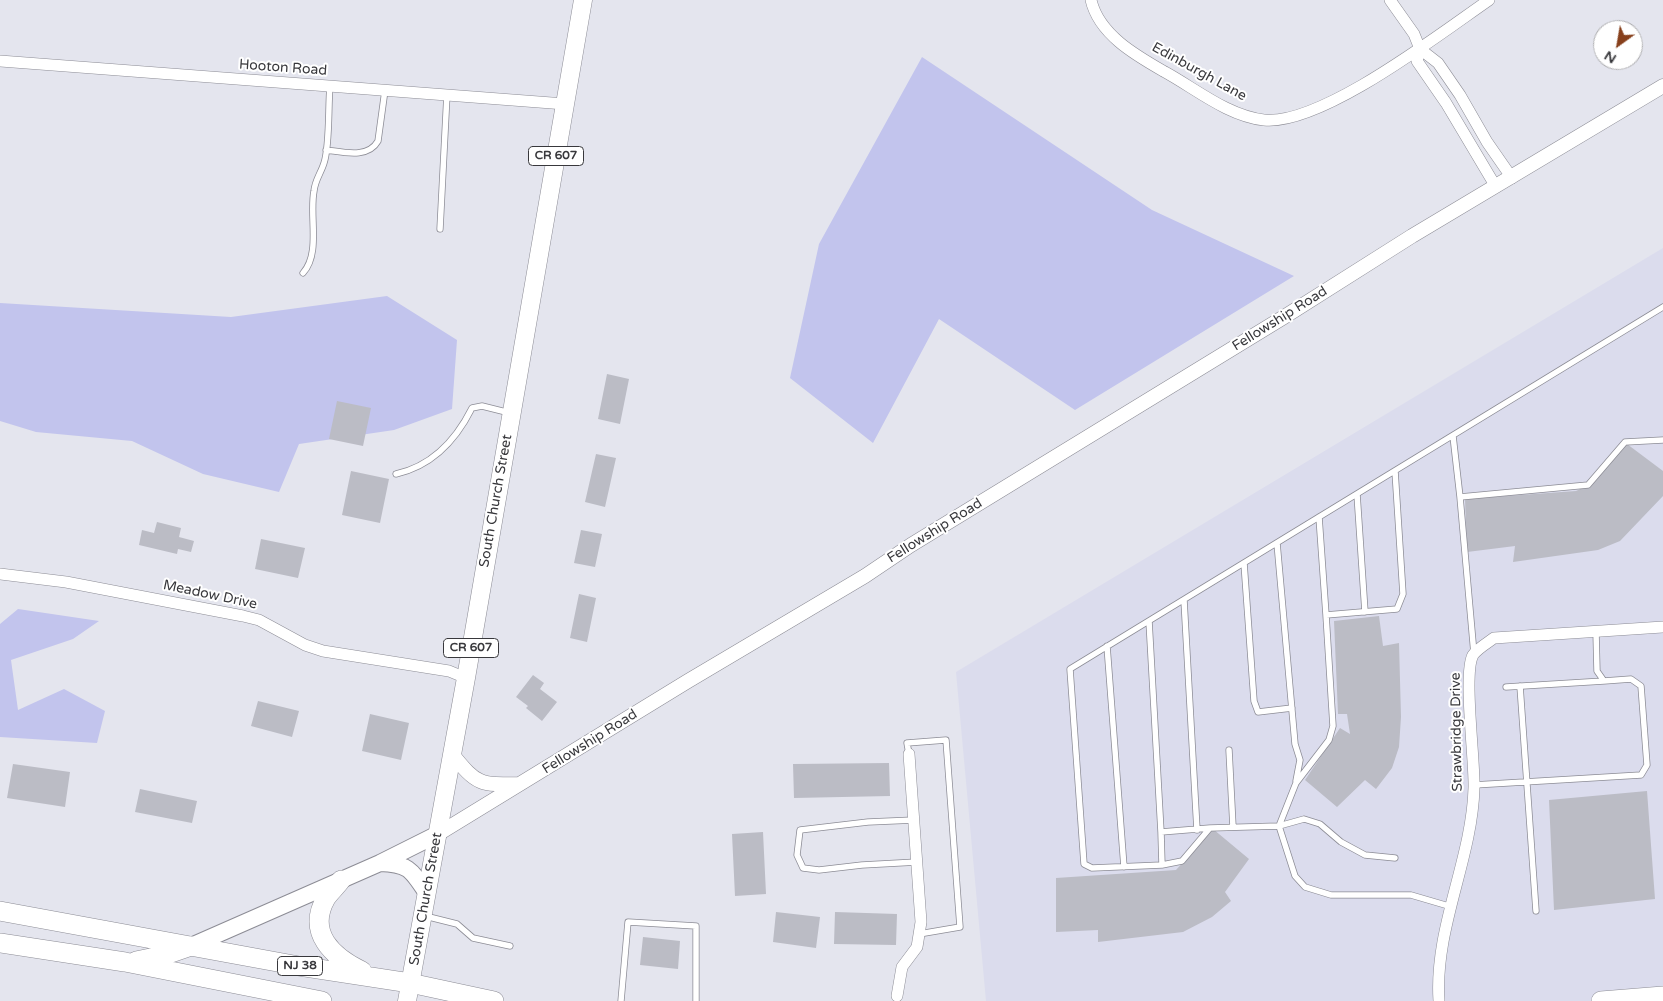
<!DOCTYPE html>
<style>
body{margin:0}
#map{position:relative;width:1663px;height:1001px;overflow:hidden;background:#e4e5ee;font-family:"Varela Round",sans-serif}
canvas{display:block}
.north{position:absolute;left:1593px;top:20px;width:50px;height:50px;box-sizing:border-box;background:#fff;border:1px solid #afafb1;border-radius:50%;rotate:212deg;font-size:14px;font-weight:700;line-height:20px;text-align:center;color:#38383c}
.north::after{content:'';display:block;margin:auto;width:18px;height:22px;background:#87401c;clip-path:polygon(50% 0,100% 100%,50% 72%,0 100%)}
</style>
<div id="map">
<canvas width="1663" height="1001"></canvas>
<div class="north">N</div>
</div>
<script>
const ctx = document.querySelector('canvas').getContext('2d');
ctx.lineJoin = 'round';
function paint(path, color) { ctx.fillStyle = color; ctx.fill(path, 'evenodd'); }
function strokePath(path, color, width, dash) { ctx.strokeStyle = color; ctx.lineWidth = width; ctx.lineCap = dash ? 'butt' : 'round'; ctx.setLineDash(dash || []); ctx.stroke(path); }
function drawText(font, color, halo, rows, align = 'center') {
  ctx.font = font + ' "Varela Round",sans-serif'; ctx.lineWidth = 4; ctx.setLineDash([]); ctx.textBaseline = 'middle'; ctx.strokeStyle = halo; ctx.fillStyle = color; for (const [text, x, y, turn = 0] of rows) {
    ctx.save(); ctx.translate(x, y); ctx.rotate((+turn || 0) * Math.PI / 180); ctx.textAlign = isNaN(turn) ? turn : align; if (halo) ctx.strokeText(text, 0, 0); ctx.fillText(text, 0, 0); ctx.restore();
  }
}
const built = new Path2D(`
 M1663,248V996L1601,1001H986L956,672Z`);
const green = new Path2D(`
 M922,57L1152,210L1294,276L1075,410L939,319L873,443L790,378L819,244Z
 M387,296L457,340L452,409L394,430L299,444L279,492L203,474L132,441L36,432L0,421V303L231,317Z
 M18,609L99,621L73,639L11,660L18,710L64,689L105,711L97,743L0,737V624Z`);
const building = new Path2D(`
 M607,374L629,379L620,424L598,419Z
 M337,401L371,408L363,446L329,439Z
 M1627,444L1663,471V496L1620,541L1598,550L1513,562L1515,546L1467,552L1465,499L1576,491L1593,483Z
 M596,454L616,458L605,507L585,502Z
 M351,471L389,479L380,523L342,515Z
 M157,522L181,528L179,537L194,541L191,552L178,549L177,554L139,545L142,530L154,533Z
 M581,530L602,534L595,567L574,563Z
 M261,539L305,548L298,578L255,569Z
 M579,594L596,598L587,642L570,638Z
 M1379,616L1383,646L1399,643L1401,717L1399,747L1392,768L1376,789L1365,780L1337,807L1305,780L1340,728L1350,734L1347,714H1338L1334,621Z
 M533,675L544,683L540,689L557,702L542,721L526,708L528,706L516,697Z
 M258,701L299,711L292,737L251,726Z
 M370,714L409,723L401,760L362,751Z
 M889,763L890,796L794,798L793,764Z
 M13,764L70,772L65,807L7,798Z
 M140,789L197,801L192,823L135,812Z
 M1647,791L1655,899L1554,910L1549,800Z
 M1213,829L1249,859L1225,892L1231,901L1212,917L1183,932L1098,942V930L1056,932V878L1176,870Z
 M763,832L766,894L735,896L732,834Z
 M776,912L820,917L816,948L773,942Z
 M835,912L897,914L896,945L834,944Z
 M643,937L680,941L678,969L640,965Z`);
const service = new Path2D(`
 M326,150C343,152 368,159 378,141L385,90
 M440,229L447,94
 M303,273C321,253 309,216 314,191C315,180 321,173 324,163C330,145 328,106 330,86
 M1453,436L1460,497
 M396,474C432,466 456,440 472,408L482,406L510,413
 M1357,494L1365,612
 M1319,517L1326,615
 M1277,543L1295,744L1300,760L1296,781
 M1244,563L1254,701L1258,712L1292,708
 M1184,600L1197,830
 M1149,621L1161,832L1210,828
 M1107,646L1124,867
 M1474,654L1460,497L1588,485L1625,442L1663,440
 M1520,686L1536,911
 M1506,687L1604,681
 M1229,750L1233,827
 M909,754L907,743L946,740L960,927L919,934
 M1474,785L1641,775L1647,765L1641,686L1631,679L1604,681L1597,671L1596,632
 M914,820L868,822L800,830L797,855L803,868L819,870L862,865L917,862
 M1279,826L1296,783L1329,740L1333,726L1326,615L1397,609L1403,594L1395,471
 M1279,826L1304,819L1320,824L1341,842L1365,855L1395,858
 M1161,832L1162,865
 M1452,907L1411,895H1331L1305,887L1295,876L1279,826L1210,828L1182,861L1162,865L1092,868L1084,864L1070,669L1663,307
 M425,916L457,924L473,938L510,946
 M621,1001L628,922L696,926V1001`);
const minor = new Path2D(`
 M1091,0C1099,35 1137,56 1165,72C1196,89 1228,116 1264,120C1321,126 1441,33 1489,0
 M1390,0L1414,34L1420,49L1438,63L1460,95L1487,142L1512,178
 M1420,49L1417,61L1446,103L1496,187
 M0,61L565,104
 M0,574L66,582L243,616L259,620L305,645L323,651L449,671L466,678
 M897,996L902,967L917,947L921,922L909,754
 M1439,1001C1434,928 1472,860 1474,788C1475,761 1463,673 1473,655C1477,649 1487,643 1494,638L1663,627`);
const tertiary = new Path2D(`
 M452,754C477,785 480,785 519,784
 M438,834L688,681L865,576L911,545L1284,317L1412,236L1663,86`);
const secondary = new Path2D(`
 M380,863C408,864 411,869 426,892
 M191,946L380,863L438,834`);
const primary = new Path2D(`
 M407,1001L466,678L583,0`);
const trunk = new Path2D(`
 M341,880C337,886 330,892 326,898C306,933 333,957 362,971
 M0,911L299,966L410,983L494,1001
 M0,943L125,962L322,1001
 M136,961L165,955L191,946
 M1601,1001L1663,996`);
const shields = [
 [556,156,55],
 [471,648,55],
 [300,966,45]
];
const shieldNames = [
 ["CR 607",556,156],
 ["CR 607",471,648],
 ["NJ 38",300,966]
];
const streetNames = [
 ["Hooton Road",283,68,4],
 ["Edinburgh Lane",1199,72,29],
 ["Fellowship Road",1280,319,-32],
 ["South Church Street",496,501,-80],
 ["Fellowship Road",935,531,-32],
 ["Meadow Drive",210,595,12],
 ["Strawbridge Drive",1457,732,-91],
 ["Fellowship Road",590,742,-32],
 ["South Church Street",426,899,-80]
];
paint(built, '#dbdced');
paint(green, '#c2c4ed');
paint(building, '#bbbcc5');
strokePath(service, '#8c8c95', 7);
strokePath(minor, '#8c8c95', 12);
strokePath(tertiary, '#8c8c95', 15);
strokePath(secondary, '#8c8c95', 18);
strokePath(primary, '#8c8c95', 19);
strokePath(trunk, '#8c8c95', 20);
strokePath(service, '#fff', 5.5);
strokePath(minor, '#fff', 11);
strokePath(tertiary, '#fff', 14);
strokePath(secondary, '#fff', 16);
strokePath(primary, '#fff', 18);
strokePath(trunk, '#fff', 19);
for (const [x, y, w] of shields) { const box = new Path2D(); box.roundRect(x - w / 2, y - 9.5, w, 19, 4); ctx.fillStyle = '#fff'; ctx.fill(box); strokePath(box, '#38383c', 1); }
drawText('bold 12px', '#38383c', null, shieldNames);
drawText('14px', '#38383c', '#fff', streetNames);
</script>
